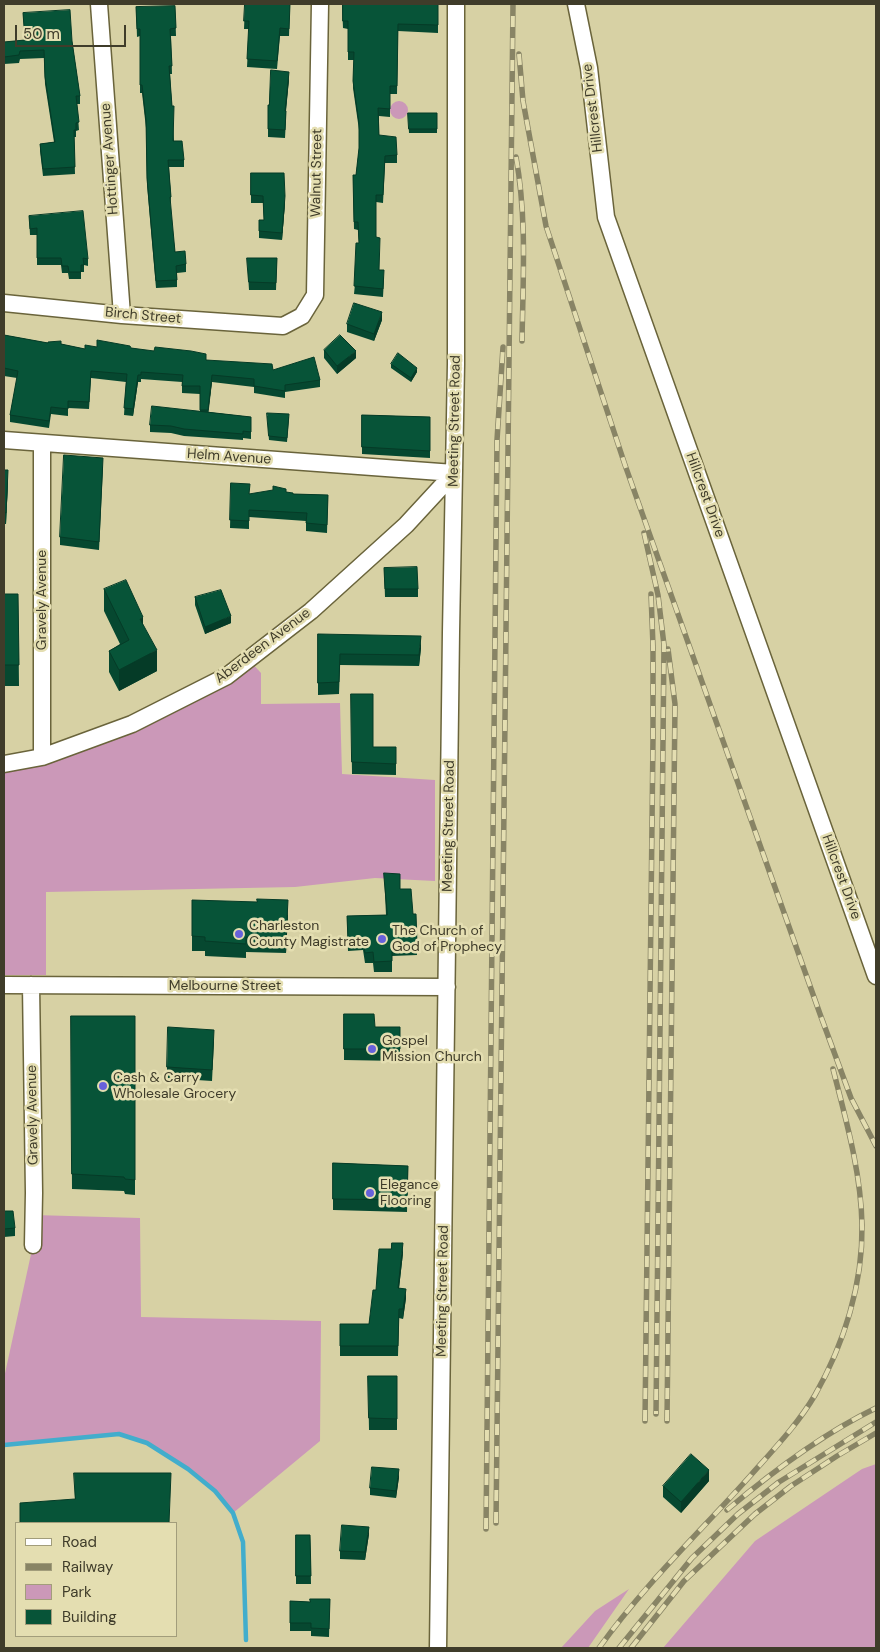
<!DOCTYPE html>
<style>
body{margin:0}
#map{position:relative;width:880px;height:1652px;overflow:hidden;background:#d7d1a4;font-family:"DM Sans",sans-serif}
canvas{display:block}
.frame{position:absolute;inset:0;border:5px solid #3f3c2a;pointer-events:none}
.legend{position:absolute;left:15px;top:1522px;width:162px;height:115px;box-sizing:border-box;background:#e4deb1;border:1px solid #a29d7b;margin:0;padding:6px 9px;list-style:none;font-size:15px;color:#3f3c2a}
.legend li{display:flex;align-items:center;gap:10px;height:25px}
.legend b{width:25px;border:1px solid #a29d7b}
.scale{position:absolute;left:15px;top:25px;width:111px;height:22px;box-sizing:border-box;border:2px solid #3f3c2a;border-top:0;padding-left:6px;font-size:15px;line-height:18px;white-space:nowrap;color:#3f3c2a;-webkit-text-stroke:4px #e4deb1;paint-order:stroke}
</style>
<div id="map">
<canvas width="880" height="1652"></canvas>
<div class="frame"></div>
<ul class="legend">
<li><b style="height:6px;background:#fff"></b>Road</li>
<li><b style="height:6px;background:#888465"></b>Railway</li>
<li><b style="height:14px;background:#cb98b8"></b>Park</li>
<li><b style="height:14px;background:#075438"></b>Building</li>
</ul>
<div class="scale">50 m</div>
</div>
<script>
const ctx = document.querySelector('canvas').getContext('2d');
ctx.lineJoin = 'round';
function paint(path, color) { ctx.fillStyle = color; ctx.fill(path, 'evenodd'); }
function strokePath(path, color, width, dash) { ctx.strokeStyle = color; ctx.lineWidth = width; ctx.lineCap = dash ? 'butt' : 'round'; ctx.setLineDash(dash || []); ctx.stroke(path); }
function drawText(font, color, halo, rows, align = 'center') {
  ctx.font = font + ' "DM Sans",sans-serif'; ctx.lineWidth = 5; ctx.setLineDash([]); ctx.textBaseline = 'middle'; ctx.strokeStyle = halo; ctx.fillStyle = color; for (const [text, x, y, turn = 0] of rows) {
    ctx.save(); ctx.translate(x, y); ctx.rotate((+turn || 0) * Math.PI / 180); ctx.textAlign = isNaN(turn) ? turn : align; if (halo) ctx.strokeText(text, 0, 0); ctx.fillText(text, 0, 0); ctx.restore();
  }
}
const green = new Path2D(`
 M390 110a9 9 0 1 1 18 0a9 9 0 1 1-18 0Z
 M249,660L261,673V704L340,703L342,774L435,780V881L375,878L295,887L46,892V975H4V764L132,724Z
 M34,1215L140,1218L141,1317L321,1321L320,1441L233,1513L215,1491L188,1469L147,1443L119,1434L4,1445V1378L33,1245Z
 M876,1464V1648H663L755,1541L862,1469Z
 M629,1589L588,1648H561L595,1611Z`);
const stream = new Path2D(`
 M4,1445L119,1434L147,1443L188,1469L215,1491L233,1513L243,1542L246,1640`);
const minor = new Path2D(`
 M99,4L122,315
 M576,4L589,68L606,217L876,976
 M4,303L122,315L283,326L302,316L315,295L320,4
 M4,440L454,473
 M42,757V443
 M4,764L42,757L132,724L227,676L311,611L406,525L454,473
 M4,985L447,987
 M31,985L34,1193L33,1245
 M438,1648L451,632L456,364V4`);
const rail = new Path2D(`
 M519,54L523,101L546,226L625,465L820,1014L851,1098L876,1146
 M516,157C527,218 523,279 522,341
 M644,533L658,595L664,645L656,1414
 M645,1421L653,738V646L651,594
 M667,1421L675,704L668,649
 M727,1510C772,1472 824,1433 876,1408
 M496,1523L513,4
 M486,1529L497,440L503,347
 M599,1648C644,1585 700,1532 751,1475C774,1449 798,1424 815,1395C844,1344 863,1284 862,1225C861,1172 846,1120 833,1069
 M619,1648L692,1558L738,1514L779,1482L876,1422
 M631,1648L684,1581L755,1514L791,1486L837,1456L876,1433`);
const wall = new Path2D(`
 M245,4H290L289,36H280L277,69L247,67L249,29H244Z
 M342,4L438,25V33L398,31L397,94H390V117L379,116V135L397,155V163H385L383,203L376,202V237L379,270L384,278L383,297L354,294L359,243L358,230L354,229L353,175H356L359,149V130L353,88L354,60H348V29L343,28Z
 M175,6L176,36H171L172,74H170L174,141L184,160V167H169L171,197L170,205L175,252L186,264V272L177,273V287L156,288L147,185L146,128L142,93H140V36L137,37L136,7Z
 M23,13L72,41L80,96V104H77L79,130L76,131V137H74L75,174L43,176L40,151V144L54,142L45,84L44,58L20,59L19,63L4,64V42L25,40Z
 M289,79L286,111V119L285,138L268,137V105H269Z
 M408,113H437V133H409Z
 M251,173L285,203L282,240L259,238V220H264L263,203H251Z
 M29,216L88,259V266L84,265V272H81V279H69L68,273H62L61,265H37V235H30Z
 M247,258H277L276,290H249Z
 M382,320L374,341L347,332V324Z
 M4,335L48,343L61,344L85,349L97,347L131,348L206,360L273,370L320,380V387L285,392V398L254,393V387L212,382L208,412L251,417V439L243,438V440L184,436L171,433L150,432V425L200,411V394L182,393V382L141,379V382H138L133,416L124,415L126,382L91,378L89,409L68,408V416L51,414L49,428L10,422V415L17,378L4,376Z
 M324,350L356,358L337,374L324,358Z
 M391,364L417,372L411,382L391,368Z
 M362,415L430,417V458L362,454Z
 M267,416L289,417L287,442L269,440Z
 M103,466L99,550L60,545V537Z
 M4,470L8,482L6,524H4Z
 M231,483L250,494L286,492L293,494L328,495L327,533L306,531V521L249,517V529L230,528Z
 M384,568L418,589V597H385Z
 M104,589L143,626L157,671L119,691L109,672V651L120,644L104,611Z
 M4,594H18L19,686H4Z
 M195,597L231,623L205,634L195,605Z
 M318,634L421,648L419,666L340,665L339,694L318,695Z
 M351,694L373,747H396V775L352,774Z
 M384,873L400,889L413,914H416L417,955L392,956V972H374L373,963H365L363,950L348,951L347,916L386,915Z
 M192,900L288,915L286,953L246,952V958L205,956V951H192Z
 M344,1014L375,1027H400V1061L344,1060Z
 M71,1016H135V1195L125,1194L124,1191L72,1189Z
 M214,1041L212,1081L167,1078V1067Z
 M333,1163L408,1166L407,1212L333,1210Z
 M4,1211L15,1228V1236L4,1237Z
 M403,1253L399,1288L406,1298L403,1319L399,1318L398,1356H340V1324H369L376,1290Z
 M368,1376L397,1419V1430H369Z
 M399,1477L396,1498L370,1495V1488Z
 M709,1481L681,1513L663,1497V1486Z
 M369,1534L365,1560L340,1559V1551Z
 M296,1535H310L311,1584H296Z
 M330,1599L329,1637L311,1636V1631H290V1601L310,1602Z`);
const shadedWall = new Path2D(`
 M289,72V79L285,119V111Z
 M285,196V203L282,240V233Z
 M382,312V320L374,341V334Z
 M356,351V358L337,374V366Z
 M417,368V372L411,382V378Z
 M138,375V382L133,416V409Z
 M212,375V382L208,417V410Z
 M8,470V482L6,524V513Z
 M231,616V623L205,634V627Z
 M143,617V639L140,619Z
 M421,636V648L419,666V655Z
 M157,650V671L119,691V670Z
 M288,900V915L286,953V938Z
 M403,1243V1253L398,1297V1288Z
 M406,1289V1298L403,1319V1309Z
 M399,1469V1477L396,1498V1491Z
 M709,1470V1481L681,1513V1502Z
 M369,1527V1534L365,1560V1552Z`);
const building = new Path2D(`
 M245,4H290L289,29L280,28L277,61L247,59L249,21H244Z
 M343,4H438V25L398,24L397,86H390V109L378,108L379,135L396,137L397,155L385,156L383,195H376V237L380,238L379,270H384L383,289L354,286L356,243H359L358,222H354L353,175H356L359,148V123L353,81L354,52H348V21H343Z
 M175,6L176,28L170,29L172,66H169L172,106H174L173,141H182L184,160H168L171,197H170L175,252L185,251L186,264L176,266L177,280L156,281L147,178L146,120L142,85H140V29H137L136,7Z
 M70,10L72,41L80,96H76L79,122L76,123V130H74L75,167L43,169L40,144L55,142L45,77L44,50L20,51L19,55L4,57V42L25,40L23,13Z
 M271,70L289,72L285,111H286L285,130L268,129V105H269Z
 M408,113H437V129H409Z
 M251,173H284L285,196L282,233L259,231V220H264L263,196L251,195Z
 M83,211L88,259L83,258L84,265H81V272H69L68,266H62L61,258H37V228L30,229L29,216Z
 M247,258H277L276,283L249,282Z
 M354,303L382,312L374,334L347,324Z
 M4,335L48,343V342L61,341V344L85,349V345L97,347V340L130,346L131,348L154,351L155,347L191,351L206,354V360L272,364L273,370L314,357L320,380L285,385V391L254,386V379L212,375L208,410H200V386H182L183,375L141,372V375H138L133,409L124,408L127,374L91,371L89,402L68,401V409L51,407L49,421L10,415L18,371L4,368Z
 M340,335L356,351L337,366L324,350Z
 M398,353L417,368L411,378L391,364Z
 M152,406L251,417V432L243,431V434L184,429L171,426L150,425Z
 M267,413L289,414L287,438L269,436Z
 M362,415L430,417V451L362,447Z
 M64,455L103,458L99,542L60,537Z
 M4,470H8L6,513L4,512Z
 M231,483L250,484L249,494L273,490V486L286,489V492L293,493V494L328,495L327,525L306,523L307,513L249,510V521L230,520Z
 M417,567L418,589H385L384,568Z
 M126,580L143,617L140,619L157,650L119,670L109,651L129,640L104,589Z
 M221,590L231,616L205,627L195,597Z
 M4,594H18L19,665H4Z
 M318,634L421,636L419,655L340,654L339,682L318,683Z
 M351,694H373V747H396V764L352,762Z
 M384,873L400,874V889H411L413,914H416L417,945H392V961L374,962L373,952L365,953L363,939L348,940L347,916L387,915Z
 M257,899L288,900L286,938L246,937V944L205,941V937L192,936V900L257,902Z
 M344,1014H374L375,1027H400V1049H344Z
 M71,1016H135V1180L125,1179L124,1177L72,1174Z
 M168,1027L214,1030L212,1070L167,1067Z
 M333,1163L408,1166L407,1200L333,1199Z
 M4,1211H13L15,1228L4,1229Z
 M392,1243H403L398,1288L406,1289L403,1309H399L398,1346H340V1324H369L373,1290H376L379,1249H391Z
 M368,1376H397V1419L369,1418Z
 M691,1454L709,1470L681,1502L663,1486Z
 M372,1467L399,1469L396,1491L370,1488Z
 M74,1473H171L169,1523H20V1503L75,1499Z
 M342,1525L369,1527L365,1552L340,1551Z
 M296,1535H310L311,1576H296Z
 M310,1599H330L329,1629L311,1628V1623H290V1601L310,1602Z`);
const markers = [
 [239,934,5,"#6761db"],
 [382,939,5,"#6761db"],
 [372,1049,5,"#6761db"],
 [103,1086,5,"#6761db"],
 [370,1193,5,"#6761db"]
];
const streetNames = [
 ["Hillcrest Drive",593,108,-97],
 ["Hottinger Avenue",110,159,-94],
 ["Walnut Street",317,173,-89],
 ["Birch Street",143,316,5],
 ["Meeting Street Road",455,421,-89],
 ["Helm Avenue",229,457,4],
 ["Hillcrest Drive",705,495,70],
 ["Gravely Avenue",42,600,-90],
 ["Aberdeen Avenue",263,646,-37],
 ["Meeting Street Road",449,826,-89],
 ["Hillcrest Drive",841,877,70],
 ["Melbourne Street",225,986],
 ["Gravely Avenue",33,1115,-91],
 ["Meeting Street Road",443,1291,-89]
];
const poiNames = [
 ["Charleston",249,926],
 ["County Magistrate",249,942],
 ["The Church of",392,931],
 ["God of Prophecy",392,947],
 ["Gospel",382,1041],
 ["Mission Church",382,1057],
 ["Cash & Carry",113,1078],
 ["Wholesale Grocery",113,1094],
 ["Elegance",380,1185],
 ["Flooring",380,1201]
];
paint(green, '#cb98b8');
strokePath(stream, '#42adcc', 4.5);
strokePath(minor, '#6a643b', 19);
strokePath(minor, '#fff', 16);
strokePath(rail, '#888465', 5.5);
strokePath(rail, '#e4deb1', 4, [11]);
paint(wall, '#064830');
paint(shadedWall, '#053b27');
paint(building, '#075438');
strokePath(building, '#053b27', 1);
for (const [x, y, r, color] of markers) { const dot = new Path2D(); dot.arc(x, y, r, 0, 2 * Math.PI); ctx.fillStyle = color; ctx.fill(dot); strokePath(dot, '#e4deb1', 2); }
drawText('14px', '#3f3c2a', '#e4deb1', streetNames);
drawText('14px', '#3f3c2a', '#e4deb1', poiNames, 'left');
</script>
